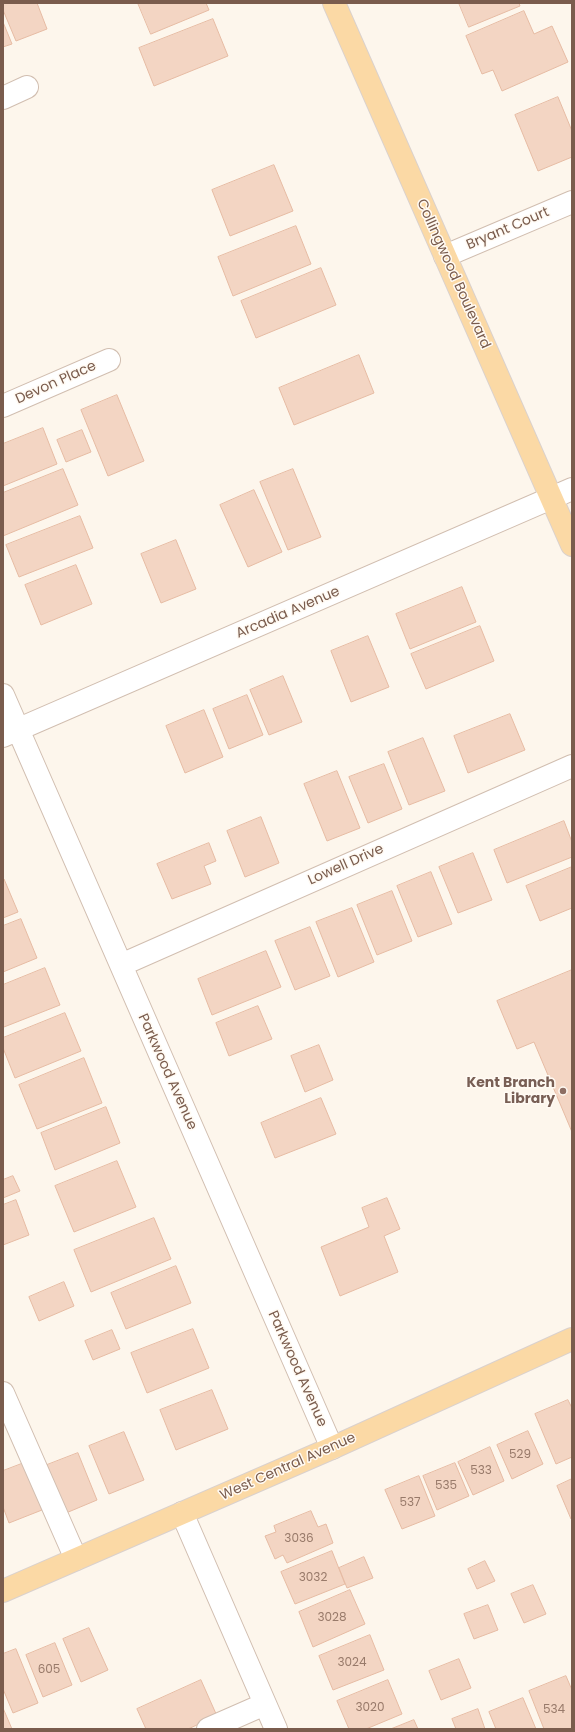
<!DOCTYPE html>
<style>
body{margin:0}
#map{position:relative;width:575px;height:1732px;overflow:hidden;background:#fdf6ec;font-family:Poppins,sans-serif}
canvas{display:block}
.frame{position:absolute;inset:0;border:4px solid #7a5c4d;pointer-events:none}
</style>
<div id="map">
<canvas width="575" height="1732"></canvas>
<div class="frame"></div>
</div>
<script>
const ctx = document.querySelector('canvas').getContext('2d');
ctx.lineJoin = 'round';
function paint(path, color) { ctx.fillStyle = color; ctx.fill(path, 'evenodd'); }
function strokePath(path, color, width, dash) { ctx.strokeStyle = color; ctx.lineWidth = width; ctx.lineCap = dash ? 'butt' : 'round'; ctx.setLineDash(dash || []); ctx.stroke(path); }
function drawText(font, color, halo, rows, align = 'center') {
  ctx.font = font + ' Poppins,sans-serif'; ctx.lineWidth = 3; ctx.setLineDash([]); ctx.textBaseline = 'middle'; ctx.strokeStyle = halo; ctx.fillStyle = color; for (const [text, x, y, turn = 0] of rows) {
    ctx.save(); ctx.translate(x, y); ctx.rotate((+turn || 0) * Math.PI / 180); ctx.textAlign = isNaN(turn) ? turn : align; if (halo) ctx.strokeText(text, 0, 0); ctx.fillText(text, 0, 0); ctx.restore();
  }
}
const building = new Path2D(`
 M3,3H37L47,29L16,41L3,10Z
 M138,3H206L209,10L151,34Z
 M459,3H519L520,6L469,27Z
 M524,11L534,34L552,26L568,62L502,91L493,70L482,74L466,36Z
 M213,19L228,56L154,86L139,48Z
 M3,22L12,44L3,47Z
 M558,97L572,131V157L538,171L515,115Z
 M274,165L293,211L230,236L212,190Z
 M296,226L311,264L233,296L218,257Z
 M321,268L336,305L256,338L241,301Z
 M359,355L374,393L294,425L279,388Z
 M117,395L144,461L108,476L81,410Z
 M43,428L57,464L3,486V444Z
 M82,430L91,452L66,462L57,440Z
 M63,469L78,505L3,536V493Z
 M293,469L321,537L288,550L260,482Z
 M254,490L282,552L248,567L220,505Z
 M80,516L93,548L19,577L6,545Z
 M176,540L196,589L161,603L141,554Z
 M76,565L92,604L41,625L25,585Z
 M462,587L476,622L410,649L396,614Z
 M480,626L494,661L426,689L411,654Z
 M368,636L389,687L351,702L331,651Z
 M283,676L302,722L269,735L250,690Z
 M247,695L263,735L229,749L213,709Z
 M204,710L223,757L185,773L166,726Z
 M510,714L525,750L468,773L454,736Z
 M423,738L445,791L409,805L388,752Z
 M384,764L402,809L368,823L349,777Z
 M337,771L360,828L327,841L304,784Z
 M261,817L279,863L245,877L227,831Z
 M564,821L572,842V857L507,883L494,850Z
 M209,843L216,861L204,866L211,884L172,899L157,864Z
 M473,853L492,900L458,913L439,867Z
 M572,867V908L540,921L526,886Z
 M431,872L452,924L418,937L397,886Z
 M3,879H4L18,912L3,918Z
 M392,891L412,941L377,955L357,905Z
 M352,908L374,962L338,977L316,922Z
 M21,919L37,958L3,972V926Z
 M310,927L330,976L295,990L275,941Z
 M266,951L281,987L212,1015L198,979Z
 M45,968L60,1005L4,1027L3,1024V985Z
 M572,970V1132L534,1042L517,1049L497,1001Z
 M258,1006L272,1039L229,1056L216,1023Z
 M65,1013L81,1051L15,1078L3,1048V1038Z
 M319,1045L333,1080L305,1092L291,1056Z
 M84,1058L102,1103L37,1129L19,1085Z
 M321,1098L336,1134L275,1158L261,1123Z
 M106,1107L120,1143L55,1170L41,1133Z
 M117,1161L136,1207L74,1232L55,1186Z
 M13,1176L20,1191L3,1198V1180Z
 M387,1198L400,1229L384,1236L398,1272L340,1296L321,1247L369,1227L362,1208Z
 M16,1200L29,1235L3,1245V1205Z
 M154,1218L171,1259L91,1292L74,1250Z
 M176,1266L191,1303L126,1329L111,1293Z
 M64,1282L74,1306L39,1321L29,1297Z
 M193,1329L209,1368L147,1393L131,1353Z
 M112,1330L120,1349L93,1360L85,1341Z
 M212,1390L228,1429L176,1450L160,1410Z
 M568,1400L572,1408V1457L556,1464L535,1414Z
 M528,1431L543,1464L512,1479L497,1445Z
 M124,1432L144,1480L109,1494L89,1446Z
 M490,1447L504,1481L473,1495L458,1462Z
 M78,1453L97,1500L66,1513L47,1465Z
 M24,1463L42,1510L9,1523L3,1507V1471Z
 M455,1463L469,1496L437,1510L423,1476Z
 M419,1476L435,1516L402,1529L385,1490Z
 M572,1479V1519H571L557,1486Z
 M311,1511L318,1527L326,1524L333,1543L287,1563L283,1555L275,1559L265,1536L276,1532L274,1526Z
 M332,1551L345,1584L295,1604L281,1572Z
 M364,1557L373,1578L347,1588L339,1568Z
 M485,1561L495,1581L477,1589L468,1569Z
 M533,1585L546,1614L524,1623L511,1594Z
 M350,1590L365,1624L313,1647L299,1612Z
 M488,1605L498,1630L474,1639L464,1614Z
 M89,1628L108,1670L81,1682L63,1639Z
 M370,1635L384,1670L333,1690L319,1656Z
 M55,1643L72,1685L43,1697L26,1655Z
 M16,1649L38,1703L13,1713L3,1689V1654Z
 M459,1659L471,1688L441,1700L429,1671Z
 M566,1676L572,1690V1729H544L529,1691Z
 M201,1680L217,1716L188,1729H146L137,1709Z
 M388,1680L402,1714L366,1729H349L337,1701Z
 M523,1698L536,1729H496L489,1712Z
 M3,1708L12,1729H3Z
 M478,1709L485,1729H456L452,1719Z
 M414,1720L418,1729H391Z`);
const minor = new Path2D(`
 M3,98L27,87
 M445,256L572,202
 M3,406L109,360
 M3,695L332,1448
 M3,736L572,489
 M121,965L572,766
 M3,1393L76,1559
 M182,1513L276,1729
 M208,1729L265,1704`);
const major = new Path2D(`
 M334,3L572,545
 M3,1591L332,1448L572,1339`);
const markers = [
 [563,1091,4,"#8d6e63"]
];
const numberNames = [
 ["529",520,1455],
 ["533",481,1471],
 ["535",446,1486],
 ["537",410,1503],
 ["3036",299,1539],
 ["3032",313,1578],
 ["3028",332,1618],
 ["3024",352,1663],
 ["605",49,1670],
 ["3020",370,1708],
 ["534",554,1710]
];
const streetNames = [
 ["Bryant Court",508,229,-23],
 ["Collingwood Boulevard",453,274,66],
 ["Devon Place",56,383,-24],
 ["Arcadia Avenue",288,613,-23],
 ["Lowell Drive",346,865,-24],
 ["Parkwood Avenue",167,1072,66],
 ["Parkwood Avenue",297,1369,66],
 ["West Central Avenue",288,1467,-24]
];
const educationNames = [
 ["Kent Branch",555,1083],
 ["Library",555,1099]
];
paint(building, '#f3d5c3');
strokePath(building, '#e6bba3', 1);
strokePath(minor, '#d1beb0', 24);
strokePath(major, '#dad1cd', 24);
strokePath(minor, '#fff', 22);
strokePath(major, '#fbd9a5', 22);
for (const [x, y, r, color] of markers) { const dot = new Path2D(); dot.arc(x, y, r, 0, 2 * Math.PI); ctx.fillStyle = color; ctx.fill(dot); strokePath(dot, '#fffaf3', 1.5); }
drawText('12px', '#987a6a', null, numberNames);
drawText('14px', '#7a5c4d', '#fffaf3', streetNames);
drawText('bold 14px', '#785e54', '#fffaf3', educationNames, 'right');
</script>
